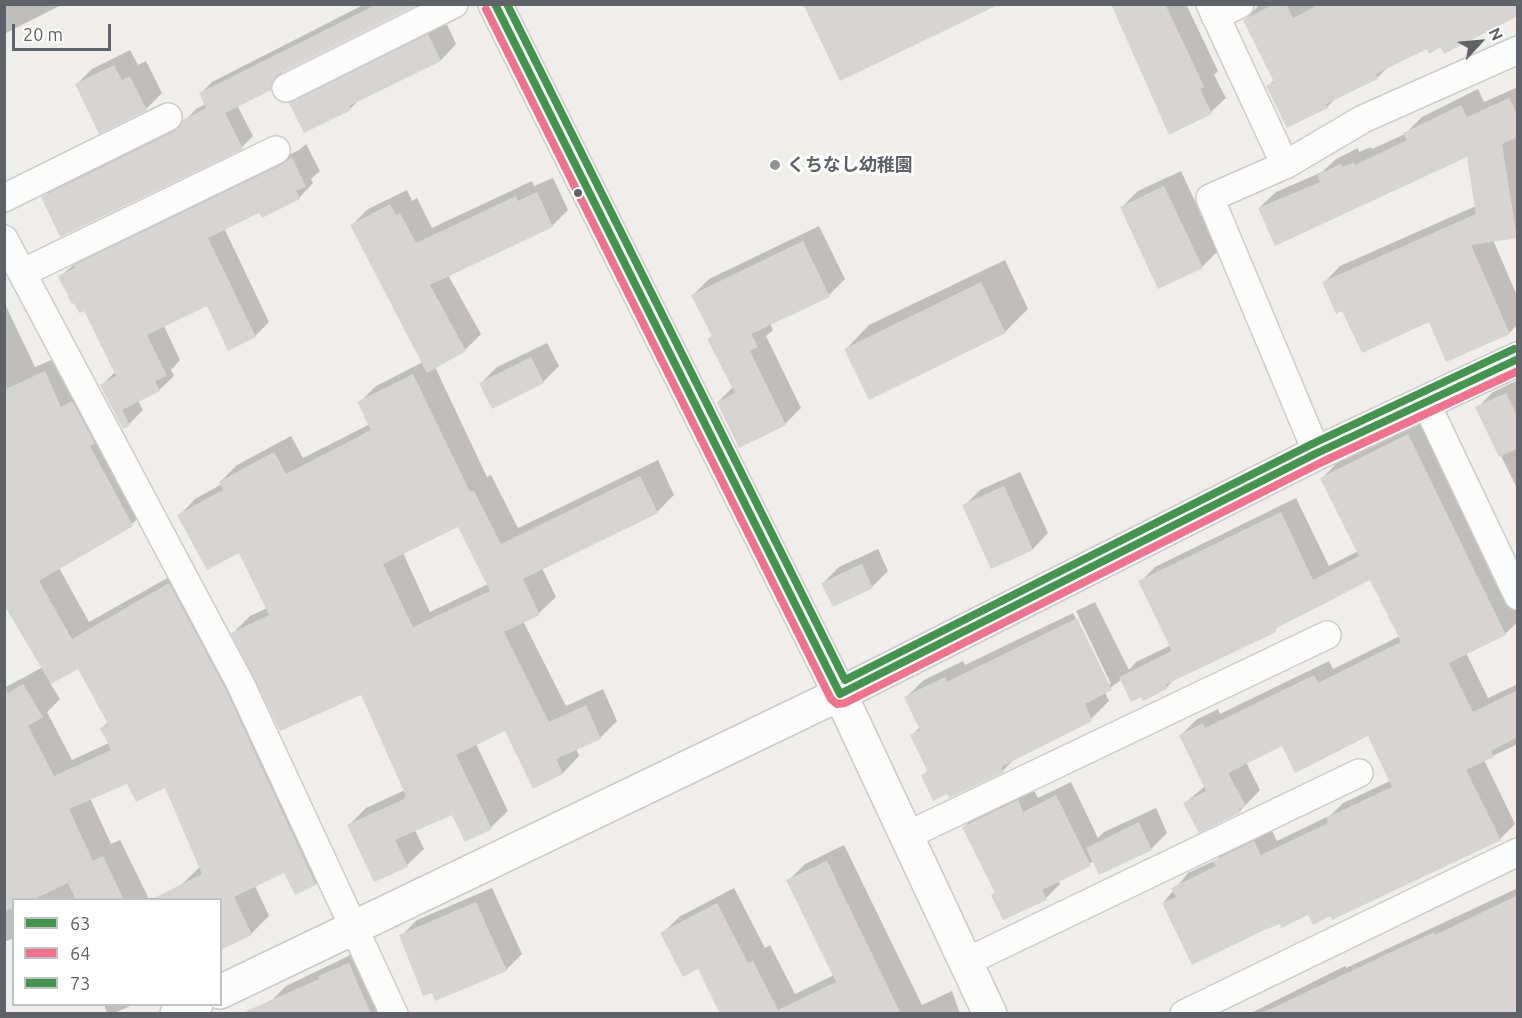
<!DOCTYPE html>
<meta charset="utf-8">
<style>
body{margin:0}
#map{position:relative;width:1522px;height:1018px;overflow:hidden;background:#efeeea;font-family:Ubuntu,sans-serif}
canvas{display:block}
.frame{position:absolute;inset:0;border:6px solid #5f6368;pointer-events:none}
.legend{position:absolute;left:12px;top:898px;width:210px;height:108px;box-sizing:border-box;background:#fff;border:2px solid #bfc1c3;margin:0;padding:8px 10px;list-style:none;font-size:18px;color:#5f6368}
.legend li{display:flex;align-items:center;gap:12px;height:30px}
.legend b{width:30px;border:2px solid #bfc1c3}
.north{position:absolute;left:1450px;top:12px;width:60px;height:60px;-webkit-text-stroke:4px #fff;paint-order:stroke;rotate:64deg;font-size:16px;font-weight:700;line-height:24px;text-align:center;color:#5f6368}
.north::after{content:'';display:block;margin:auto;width:21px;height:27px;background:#5f6368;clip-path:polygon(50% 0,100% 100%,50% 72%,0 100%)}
.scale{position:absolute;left:12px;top:24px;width:99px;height:27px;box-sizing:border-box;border:3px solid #5f6368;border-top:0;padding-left:8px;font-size:18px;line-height:21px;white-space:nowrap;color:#5f6368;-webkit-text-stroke:4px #fff;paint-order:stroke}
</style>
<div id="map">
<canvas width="1522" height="1018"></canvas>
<div class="frame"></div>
<ul class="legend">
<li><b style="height:8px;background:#43944d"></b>63</li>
<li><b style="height:8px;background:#f0728d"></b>64</li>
<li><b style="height:8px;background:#43944d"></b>73</li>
</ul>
<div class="north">N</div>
<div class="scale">20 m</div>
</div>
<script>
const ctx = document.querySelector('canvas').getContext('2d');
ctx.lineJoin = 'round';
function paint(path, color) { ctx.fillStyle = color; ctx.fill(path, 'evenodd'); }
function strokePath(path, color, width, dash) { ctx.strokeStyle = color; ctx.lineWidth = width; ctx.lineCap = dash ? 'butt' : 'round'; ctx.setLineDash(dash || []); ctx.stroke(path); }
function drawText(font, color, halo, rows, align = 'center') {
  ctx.font = font + ' Ubuntu,"Noto Sans JP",sans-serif'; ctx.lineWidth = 6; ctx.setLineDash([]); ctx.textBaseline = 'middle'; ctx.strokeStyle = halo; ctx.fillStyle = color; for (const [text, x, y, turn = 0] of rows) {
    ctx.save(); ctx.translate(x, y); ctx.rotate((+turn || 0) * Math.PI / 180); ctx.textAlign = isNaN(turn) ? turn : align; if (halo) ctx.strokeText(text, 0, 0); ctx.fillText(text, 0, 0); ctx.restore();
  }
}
const shadow = new Path2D(`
 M4,4H63L4,34Z
 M365,4H414L283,70L281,77L270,89L237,105L253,136L242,147L43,198L54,187L183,123L196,109L206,104L201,93L212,82Z
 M1112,4H1186L1218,71L1214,75L1226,98L1211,112Z
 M1260,4L1307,5L1518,4L1389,66L1377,78L1337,97L1327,107L1268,86L1274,80L1245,20Z
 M445,20L456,44L441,60L359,100L350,109L291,103L307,87Z
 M130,50L138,65L146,61L162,93L146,109L76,85L92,69Z
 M1518,87V236L1493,240L1518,298V324L1509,333L1343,309L1324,283L1340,266L1476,206L1468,155L1259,208L1276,192L1322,172L1336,159L1358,148L1359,152L1371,147L1372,149L1405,134L1422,117L1478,89L1484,102Z
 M306,144L320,171L311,179L313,183L299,198L260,211L224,228L269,322L255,336L207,304L164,326L180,360L171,370L174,376L159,390L138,401L143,410L129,424L101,386L115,372L84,309L60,276L90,252L299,150Z
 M1181,171L1218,251L1202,267L1122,207L1138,191Z
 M553,178L568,210L552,226L448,275L481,334L465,350L435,367L487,477L491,475L518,528L658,460L674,495L658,511L542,568L556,597L539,613L523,621L566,706L603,689L617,721L600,738L576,748L579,756L563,773L533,787L506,729L476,744L508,811L491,827L453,813L415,830L424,849L407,865L349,825L366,808L405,790L362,693L233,633L250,616L267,608L239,551L179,516L195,499L222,484L220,482L237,465L291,436L303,458L370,424L359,403L376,386L423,362L352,225L368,209L407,190L412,201L417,198L432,228L532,181L534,186ZM458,525L488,584L430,612L403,553Z
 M819,226L845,279L829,295L770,323L773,330L766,336L801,408L785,424L718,402L733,387L709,339L713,335L693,295L709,279Z
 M1005,260L1028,309L1005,332L846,349L869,325Z
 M4,302L35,367L63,355L150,507L132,524L59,568L89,622L187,567L333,866L316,884L295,893L285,871L255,886L269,916L251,934L220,900L180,886L200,867L165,786L128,782L90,798L111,844L120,840L148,897L145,900H14V938L4,942V688L43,667L4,602ZM78,667L108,722L102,728L109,743L72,760L47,712L60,699L50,683Z
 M547,343L559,366L543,382L481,383L497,367Z
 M1518,380V490L1477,408L1493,392Z
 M1423,420L1518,613V622L1505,634L1466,653L1488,698L1518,684V744L1484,760L1515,824L1500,839L1331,914L1308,913L1280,922L1163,903L1188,873L1216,860L1230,846L1270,827L1277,841L1331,815L1343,803L1390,781L1368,734L1283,744L1246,762L1260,790L1240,811L1185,803L1205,786L1181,735L1196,720L1218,709L1220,714L1329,661L1333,669L1400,636L1371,578L1280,625L1275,630L1176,677L1166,688L1122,679L1105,692L1109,701L1091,719L1015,758L1003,771L947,792L923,775L929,770L912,735L920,727L906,697L924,680L963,661L965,665L1073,613L1108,684H1111L1076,611L1095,602L1129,670L1136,662L1171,645L1140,582L1155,567L1296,498L1329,566L1358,551L1322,478L1337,463Z
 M1020,472L1048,533L1033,549L992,567L964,506L980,490Z
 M878,549L888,571L872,587L823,583L839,567Z
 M1071,782L1098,838L1104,832L1156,808L1167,833L1151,849L1094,861L1058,880L1060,884L1046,898L993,895L996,892L964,827L979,812L1032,787L1038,798Z
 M844,845L922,1005L952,991L960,1014H722L698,967L662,934L679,917L734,888L765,948L770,945L795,994L834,975L788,881L805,864Z
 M492,888L522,954L506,970L401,936L417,920Z
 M1518,888V1010L1511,1014H1249L1345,966L1346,968Z
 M365,948L379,1014H275L270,1002L286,986Z
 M104,1004H135L112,1014H107Z`);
const building = new Path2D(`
 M377,4L415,6L279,74L273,80L271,90L225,113L243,149L60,237L41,197L175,131L183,120L206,108L199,93Z
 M803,4H1000L840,81Z
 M1111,4H1165L1195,67L1204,87L1200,89L1212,114L1169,135Z
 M1274,4H1286L1293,18L1320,4H1518V16L1444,54L1441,47L1429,54L1427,49L1376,74L1378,79L1326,104L1328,108L1287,128L1266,86L1274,82L1243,20Z
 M428,34L441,61L349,106L351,110L304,133L289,103Z
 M114,65L122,80L130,76L147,110L99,134L75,84Z
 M1509,98L1518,116V137L1502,144L1517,238L1471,245L1510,334L1446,362L1429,322L1362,353L1342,311L1336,314L1322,282L1476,214L1467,157L1275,246L1258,208L1320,182L1317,175L1341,164L1342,167L1354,162L1355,165L1407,140L1403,133L1461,105L1467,117Z
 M292,157L306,187L296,191L300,199L262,218L259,213L208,238L256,337L228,351L207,306L147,335L167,376L155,381L160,391L122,410L130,425L123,429L100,385L116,376L84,311L79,313L74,303L72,304L58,276L75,268L74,265L283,164Z
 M1164,186L1203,268L1158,289L1120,207Z
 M537,192L553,227L430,285L466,351L427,373L350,225L390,204L396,215L400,213L416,243L516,196L518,201Z
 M803,241L830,297L751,334L758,347L750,351L786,425L739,448L717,402L735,393L707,339L712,336L691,295Z
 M981,282L1006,333L869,400L844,349Z
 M531,357L544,383L492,409L479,383Z
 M45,371L61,407L72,401L95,444L90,446L133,526L39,581L72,639L169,583L226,690L316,885L295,895L284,873L234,897L252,935L220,950V900H150L202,874L165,788L136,802L127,784L69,809L93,861L103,856L124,900H76L68,883L32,900H14V908L4,912V686L8,693L23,684L43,717L28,726L54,776L111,750L100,728L108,724L78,669L51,684L4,605V390Z
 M413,374L470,492L474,491L501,544L640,476L658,513L523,579L540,615L504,632L549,722L586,705L601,739L556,759L563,774L533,789L505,731L456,755L492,829L465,842L452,815L395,840L408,867L374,882L347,825L404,799L406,796L361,695L280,731L231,633L269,615L239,553L207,570L177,515L223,490L219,482L274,452L286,474L371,430L357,402ZM458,527L490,591L413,627L383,564Z
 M1506,393L1518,418V448L1499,457L1475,407Z
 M1408,434L1506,635L1449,663L1473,712L1518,690V737L1491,751L1494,757L1466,770L1501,840L1332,920L1330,916L1313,925L1308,915L1281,928L1280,924L1262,931L1192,965L1162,903L1176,897L1171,888L1216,866L1213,861L1254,841L1261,855L1328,823L1326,818L1392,787L1368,736L1295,773L1282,746L1228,773L1246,806L1239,809L1241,812L1199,833L1183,803L1206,791L1179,735L1203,723L1205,728L1314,675L1318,683L1401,642L1370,580L1275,629L1276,632L1165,685L1167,689L1143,701L1141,697L1131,702L1119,677L1172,651L1138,581L1281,512L1313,580L1359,556L1320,478Z
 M1004,486L1033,550L991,569L962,505Z
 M862,564L873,588L833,607L821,583Z
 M1077,618L1112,690L1085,704L1092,721L1001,767L1004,772L949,798L947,794L933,801L921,775L928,772L910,735L920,730L904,697L945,677L947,682Z
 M1056,795L1091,866L1042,890L1047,900L1003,920L991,895L995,893L962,827L1018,800L1023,812Z
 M1139,822L1152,850L1099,875L1086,848Z
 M827,861L901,1014H720L698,969L683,977L660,933L717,903L748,963L753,961L778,1010L836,982L786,880Z
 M1518,895V1014H1260L1434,932L1435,935Z
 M476,902L507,971L435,1001L432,993L423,996L399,935Z
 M349,963L371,1014H240L319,979L318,976Z`);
const street = new Path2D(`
 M1210,4L1285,165
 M1215,16L1240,4
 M286,88L454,4
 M4,198L168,117
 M4,239L240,683L394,1014
 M22,273L276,150
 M1425,401L1518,596
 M1317,453L1210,198L1285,165L1363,119L1518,50
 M906,836L1327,635
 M966,962L1359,773
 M1184,1014L1518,852`);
const secondary = new Path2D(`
 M495,4L840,694L990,1014
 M220,992L840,694L1317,453L1518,359
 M177,1014L196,1004`);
const bus1 = new Path2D(`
 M495,4L840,694L1317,453L1518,359`);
const bus2 = new Path2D(`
 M486,9L831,699L837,704L845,703L1322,462L1518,371`);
const bus3 = new Path2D(`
 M507,4L845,680L1312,444L1514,349`);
const markers = [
 [775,165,6,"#919496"],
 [578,193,5,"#5f6368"]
];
const poiNames = [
 ["くちなし幼稚園",787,165]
];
paint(shadow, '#0003');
paint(building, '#d6d5d3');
strokePath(street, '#cbcccc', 30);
strokePath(secondary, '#cacacb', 36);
strokePath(street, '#fdfcfc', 27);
strokePath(secondary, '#fdfcfc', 33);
strokePath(bus1, '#43944d', 8);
strokePath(bus2, '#f0728d', 8);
strokePath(bus3, '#43944d', 8);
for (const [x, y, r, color] of markers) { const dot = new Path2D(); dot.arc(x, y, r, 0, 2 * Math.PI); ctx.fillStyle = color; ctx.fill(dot); strokePath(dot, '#fff', 2); }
drawText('bold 18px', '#5f6368', '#fff', poiNames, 'left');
</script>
